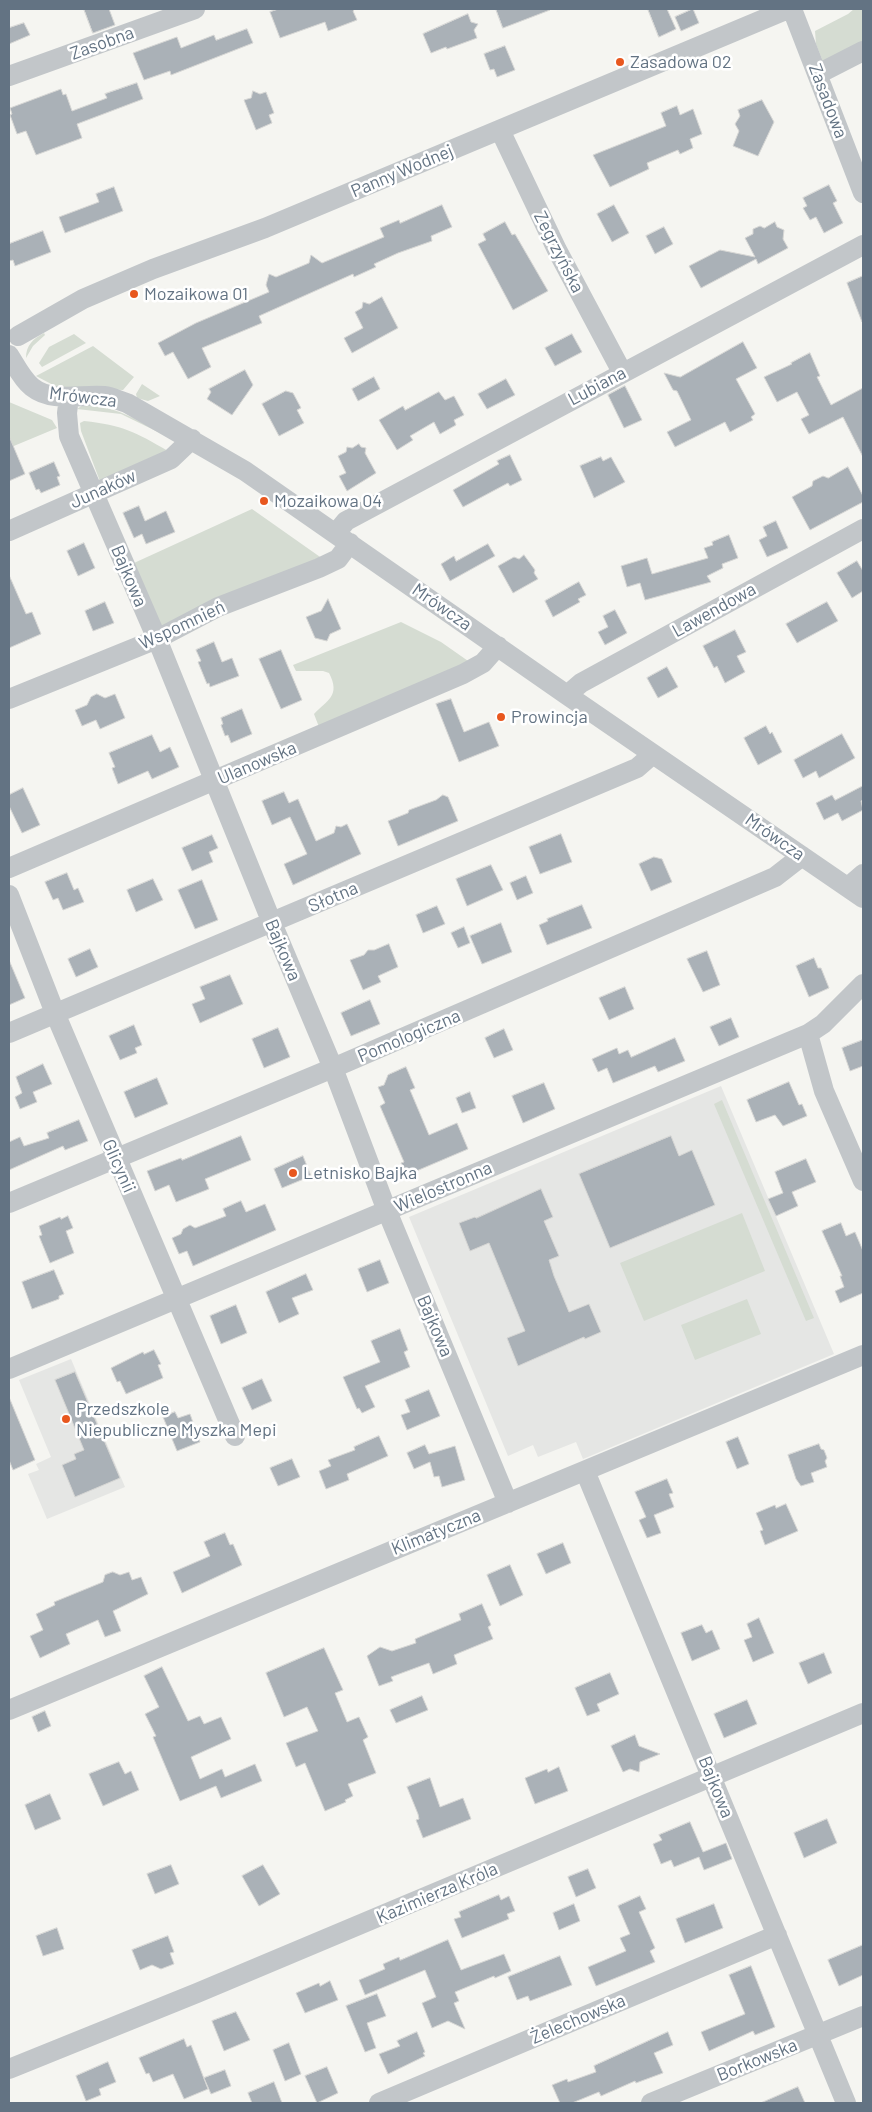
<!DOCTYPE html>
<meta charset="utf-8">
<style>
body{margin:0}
#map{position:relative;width:872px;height:2112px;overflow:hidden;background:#f5f5f1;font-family:Barlow,sans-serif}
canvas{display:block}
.frame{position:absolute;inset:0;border:10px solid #637383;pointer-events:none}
</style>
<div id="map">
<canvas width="872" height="2112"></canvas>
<div class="frame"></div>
</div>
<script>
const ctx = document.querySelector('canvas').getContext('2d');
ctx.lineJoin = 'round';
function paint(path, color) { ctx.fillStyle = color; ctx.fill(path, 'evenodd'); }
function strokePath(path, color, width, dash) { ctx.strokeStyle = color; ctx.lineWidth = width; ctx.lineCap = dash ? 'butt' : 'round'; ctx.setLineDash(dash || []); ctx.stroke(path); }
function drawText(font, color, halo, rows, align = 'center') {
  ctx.font = font + ' Barlow,sans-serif'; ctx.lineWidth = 5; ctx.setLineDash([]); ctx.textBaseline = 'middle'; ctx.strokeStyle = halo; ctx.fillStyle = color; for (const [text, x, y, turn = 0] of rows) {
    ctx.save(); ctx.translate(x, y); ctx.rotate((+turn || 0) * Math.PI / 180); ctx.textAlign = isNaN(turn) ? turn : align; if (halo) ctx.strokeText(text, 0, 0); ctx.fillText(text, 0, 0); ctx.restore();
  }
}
const built = new Path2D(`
 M721,1086L834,1354L583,1459L576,1442L538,1457L533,1445L508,1456L409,1217Z
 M71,1359L125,1487L47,1519L28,1474L39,1470L36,1464L51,1457L19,1380Z`);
const green = new Path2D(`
 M854,9H863V46L825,67L816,44L815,31L848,14Z
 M44,333L45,335L33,346L26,358C26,345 33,339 44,333Z
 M74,334L86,343L42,367L39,363L49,347Z
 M93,346L134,377L123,390L57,387L36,376Z
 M142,384L160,396L148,401L137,398L136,394Z
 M9,402L52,420L57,428L9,448Z
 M83,405C116,406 134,418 162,434L121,414L77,409Z
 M84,421C123,425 135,432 168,451L101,484L81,431L80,423Z
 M252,509L323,559L160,627L134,563Z
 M401,622L441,642L471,663L319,727L314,714C327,700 341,696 329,673L323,671H296L293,665Z
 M722,1100L814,1318L806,1321L714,1104Z
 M742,1213L765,1271L644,1321L620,1263Z
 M747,1299L761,1334L695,1360L681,1325Z`);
const building = new Path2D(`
 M84,9H109L115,25L93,33Z
 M279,9H355L353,11L357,20L328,31L325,22L280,38L270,12Z
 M496,9H550V10L503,28Z
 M648,9H667L676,29L659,37Z
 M693,9L699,23L681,31L675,17Z
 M468,14L471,22L478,24L474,30L477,38L447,49L446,47L431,53L423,34Z
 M24,23L30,35L9,44V28Z
 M247,29L253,43L171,75L170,71L144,80L133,53L177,37L181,48L214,35L216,40Z
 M505,46L515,70L497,77L494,69L490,70L484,54Z
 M137,83L143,99L77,124L82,138L36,155L26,131L17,134L10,115L12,114L10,108L61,89L63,95L66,94L72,111L107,98L105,94Z
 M253,91L260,94L266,92L274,113L269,115L272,123L256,130L244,100L251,98Z
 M762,100L774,122L758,156L733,146L739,131L735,124L740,116L738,110Z
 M677,106L680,115L693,109L702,134L690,139L693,148L680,154L678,150L647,163L649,169L610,187L593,155L666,126L661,113Z
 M829,185L837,201L833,203L843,223L824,233L816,217L810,220L803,208L807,206L803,198Z
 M114,187L123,211L65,233L59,217L99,202L96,194Z
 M442,205L452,227L431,236L432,241L398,253L374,264L376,267L354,277L353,274L259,316L262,323L202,348L211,367L188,379L173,352L165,356L158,343L196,323L269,292L266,285L269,274L276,277L309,263L311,255L322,263L384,237L380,228L399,220L400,223Z
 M614,205L629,233L612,242L597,214Z
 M505,222L512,235L515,234L548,291L513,310L478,244L486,240L483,234Z
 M775,222L777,227L784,230L783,239L788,248L758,264L756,259L701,288L689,266L720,250L755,257L745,238L753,234V229L760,226L764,228Z
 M664,227L673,244L655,254L646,236Z
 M43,231L51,252L15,266L13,260L9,261V244Z
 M863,276V321L862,322L847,283Z
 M382,297L398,328L352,353L344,338L363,328L355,312L362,308L363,302L369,304Z
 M572,334L582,352L555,366L545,348Z
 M743,342L757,368L736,379L755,414L751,417L753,420L730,432L725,422L675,447L667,432L691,420L677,391L673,390L664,373L680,377Z
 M810,353L820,376L817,377L831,405L863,388V457L843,417L809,434L801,419L809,415L797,392L777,402L764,377L792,364L791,363Z
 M245,370L253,385L232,415L207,399L211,392L209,389Z
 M374,377L380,389L358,401L352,389Z
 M506,379L515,395L487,409L478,394Z
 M625,386L642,420L624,428L608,395Z
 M286,391L293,393L301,408L297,410L304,423L279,436L262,404Z
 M439,392L445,400L454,396L464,415L454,420L456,425L440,434L434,422L410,436L413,440L397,450L379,420L403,406L405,410Z
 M9,436L25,474L9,481Z
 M359,444L361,447L366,448L365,453L376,473L347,491L339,476L346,473L338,456L346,452L347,447L352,448Z
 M510,455L522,480L510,486L508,483L463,507L453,490L499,464L497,461Z
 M601,457L603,461L611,457L625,482L594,498L580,466Z
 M54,462L60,476L57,477L60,485L41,493L39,489L36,490L29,473Z
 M848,467L863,496V502L810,530L792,497L812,486L813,481L823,476L828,478Z
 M139,506L145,521L166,511L175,532L146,544L142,534L134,538L123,513Z
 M776,521L788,548L767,557L759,540L767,536L763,527Z
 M729,535L738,558L722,564L723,568L707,576L711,582L645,600L640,583L627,587L621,566L647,558L652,574L708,558L704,548L713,545L712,542Z
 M84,543L95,568L78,576L67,551Z
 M488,544L495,556L450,581L441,564L454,556L456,561Z
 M524,555L535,570L534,573L538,579L513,593L498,566L514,557L519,559Z
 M857,561L863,571V591L852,598L837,573Z
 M9,575L26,614L32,612L41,634L9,648Z
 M579,582L586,595L578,599L580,602L553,617L545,601Z
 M328,599L341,629L330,634L327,641L315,638L306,617L321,611Z
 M105,602L114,623L93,631L85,611Z
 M827,602L838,621L797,643L786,624Z
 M615,610L627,633L605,645L598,632L608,627L603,616Z
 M735,630L746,652L737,656L745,672L725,683L717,666L714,668L703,646Z
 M214,642L222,662L232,658L239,676L210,687L209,683L207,684L198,662L201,661L196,650Z
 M281,650L302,700L281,709L259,659Z
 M667,667L678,687L658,698L647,678Z
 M97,694L105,698L115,694L125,718L100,729L96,720L82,726L75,710L87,705L91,697Z
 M451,699L464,732L489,722L499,746L459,762L436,704Z
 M242,709L252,734L231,743L228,735L225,736L221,725L223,724L221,718Z
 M766,726L770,734L772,732L782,752L758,765L744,738Z
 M842,734L855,758L819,778L816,771L803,778L794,760Z
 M152,735L160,752L170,747L179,767L152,779L148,771L118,784L112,768L115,767L109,753Z
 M863,786V800L861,801L863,810L842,821L838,813L824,820L816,803L832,795L835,800Z
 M23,788L40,825L22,833L9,806V795Z
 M284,792L289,803L298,799L316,841L334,833L336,826L341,827L347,824L361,854L293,885L284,864L307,854L290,817L272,825L262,801Z
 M443,795L448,797L458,821L398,846L388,821L408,813L409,810L436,800Z
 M561,834L572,862L540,874L529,847Z
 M212,835L218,848L209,852L213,862L192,871L182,848Z
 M654,857L662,859L672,882L651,891L639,864Z
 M491,865L503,890L467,906L456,879Z
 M67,873L74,890L78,888L84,902L63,910L58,898L53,900L45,882Z
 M526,876L533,893L517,900L510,883Z
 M153,879L163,900L136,912L127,890Z
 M202,880L218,920L195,929L178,890Z
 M582,905L592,928L547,945L539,925L548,921L547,919Z
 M437,906L445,924L423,933L416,915Z
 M501,923L512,952L482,964L470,936Z
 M464,927L470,943L458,948L451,933Z
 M389,944L398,967L378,976L381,982L363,990L350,960L364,955L368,950H374Z
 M90,949L98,967L76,977L68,959Z
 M707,951L720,985L703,992L687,959Z
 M814,958L818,968H821L829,988L809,997L796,966Z
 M9,960L25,998L9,1005Z
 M230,975L243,1004L200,1023L192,1004L205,999L200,987Z
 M625,987L634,1009L609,1020L599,998Z
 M370,1000L380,1024L351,1036L341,1013Z
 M731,1018L739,1037L719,1046L710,1027Z
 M134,1025L142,1045L135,1048L137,1053L120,1060L109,1036Z
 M278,1028L290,1057L264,1068L252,1039Z
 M504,1029L513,1050L494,1058L485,1038Z
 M675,1038L685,1061L658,1072L655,1066L613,1083L607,1068L598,1072L592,1059L617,1048L619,1054L628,1050L631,1057Z
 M863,1040V1066L850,1071L842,1048Z
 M43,1064L52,1084L33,1092L37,1102L20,1109L15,1097L22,1093L16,1077Z
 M406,1067L415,1088L410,1090L429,1135L457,1123L468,1149L407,1175L401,1163L404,1162L380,1106L385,1103L378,1087L384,1085L388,1075Z
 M157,1078L168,1104L135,1118L124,1092Z
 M789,1082L799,1105L802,1104L807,1116L783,1126L775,1115L756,1122L747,1100Z
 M544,1083L555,1109L523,1123L512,1096Z
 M470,1092L476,1108L462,1113L456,1098Z
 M79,1120L88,1141L65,1150L63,1146L9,1170V1142L20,1137L24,1146L49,1138L47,1133Z
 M241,1136L251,1160L205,1179L209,1189L176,1202L169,1185L155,1191L147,1171L181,1158L182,1160Z
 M671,1136L679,1156L692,1150L715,1205L610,1248L579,1174Z
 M303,1156L311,1176L282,1188L274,1169Z
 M806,1159L816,1182L792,1192L798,1206L776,1216L768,1199L783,1193L775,1172Z
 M541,1189L553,1217L544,1221L559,1256L549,1260L554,1276L569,1312L589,1304L601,1332L585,1339L584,1337L518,1366L507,1338L525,1331L489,1243L470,1251L459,1223L475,1217L476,1218Z
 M241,1201L246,1212L265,1204L276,1230L193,1266L187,1251L179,1254L172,1238L181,1234L183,1229L190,1225L195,1228L226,1216L223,1209Z
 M68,1216L73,1228L66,1231L74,1253L50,1263L39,1236L42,1235L39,1226L60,1217L61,1219Z
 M841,1223L846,1236L855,1232L863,1251V1293L840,1303L835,1291L844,1287L840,1276H842L822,1231Z
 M380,1260L389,1283L367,1292L358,1269Z
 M54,1270L64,1294L59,1296V1299L32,1309L22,1282Z
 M306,1274L313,1290L292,1298L299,1314L279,1323L266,1292Z
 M236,1305L247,1333L221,1344L210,1316Z
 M400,1329L408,1350L404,1352L410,1367L365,1386L375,1407L362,1413L359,1408L357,1409L343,1377L380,1362L371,1341Z
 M154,1350L161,1364L158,1365L163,1378L126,1394L120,1381L117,1382L111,1368L143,1352L144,1354Z
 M75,1372L120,1478L75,1497L62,1465L76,1459L74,1454L84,1450L55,1380Z
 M262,1379L272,1401L252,1410L242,1388Z
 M429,1390L440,1416L407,1430L401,1415L410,1412L405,1400Z
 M9,1397L35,1460L13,1470L9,1460Z
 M175,1412L178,1418L190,1414L200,1442L177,1451L163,1417Z
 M379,1436L388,1456L347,1474L349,1480L326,1489L319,1471L331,1466L328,1460L355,1450L354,1447Z
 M738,1437L749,1464L737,1469L726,1442Z
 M819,1444L821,1449L824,1450L827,1458L825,1461L827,1467L811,1473L814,1482L801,1486L796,1479L788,1455Z
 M425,1445L429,1454L455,1446L465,1480L442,1487L439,1476L434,1477L430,1462L414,1469L407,1453Z
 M292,1459L300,1477L278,1486L270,1468Z
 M667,1479L673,1493L669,1494L674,1507L654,1515L661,1533L647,1538L639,1520L646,1517L635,1492Z
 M786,1504L798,1531L765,1545L760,1531L763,1530L756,1513L775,1505L776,1508Z
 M225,1533L230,1545L233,1544L242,1565L182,1593L173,1572L210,1556L204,1542Z
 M563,1543L571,1563L546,1574L537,1554Z
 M510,1565L523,1595L500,1606L487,1575Z
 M113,1572L120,1575L129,1572L132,1580L141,1577L148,1594L113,1611L121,1631L105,1637L98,1620L66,1634L70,1644L40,1658L30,1636L43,1630L36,1614L55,1605L54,1602L103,1582L105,1575Z
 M482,1604L491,1625L488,1627L493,1639L454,1655L457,1664L433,1674L429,1663L391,1677L393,1681L379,1686L367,1656L380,1647L392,1651L416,1643L415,1639L422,1636L461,1620L459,1614Z
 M759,1618L774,1653L753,1662L744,1640L752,1637L747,1624Z
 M702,1625L706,1633L712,1630L720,1649L692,1661L681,1633Z
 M324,1648L343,1690L335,1693L347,1722L359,1717L368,1737L363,1740L376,1773L348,1784L353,1796L345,1800L346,1802L325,1811L305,1763L296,1767L286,1743L318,1731L307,1707L284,1717L266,1673Z
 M824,1653L832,1673L808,1684L799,1663Z
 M162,1667L188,1721L200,1716L204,1724L221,1717L231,1739L191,1757L200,1779L222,1769L225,1777L255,1764L262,1781L221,1798L216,1786L180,1801L153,1737L156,1736L145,1714L159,1707L144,1676Z
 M610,1673L619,1694L597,1704L600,1711L587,1716L575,1688Z
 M422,1696L428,1710L396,1723L390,1710Z
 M747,1700L757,1724L724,1738L714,1714Z
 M45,1711L51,1726L38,1732L32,1717Z
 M635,1735L639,1746L660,1754L640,1762L639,1772L630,1769L623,1772L611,1746Z
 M119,1762L125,1774L131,1771L139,1790L103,1806L89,1774Z
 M559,1767L568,1791L535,1804L525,1778L547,1769L548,1772Z
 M430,1778L440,1807L463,1798L471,1819L423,1838L416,1820L419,1819L418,1814L407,1787Z
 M50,1794L61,1819L35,1830L25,1805Z
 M827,1819L837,1843L804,1858L794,1833Z
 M690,1822L703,1852L726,1843L732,1859L704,1870L699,1857L674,1867L671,1860L661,1864L653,1844L662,1840L659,1835Z
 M171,1865L179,1884L155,1894L147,1874Z
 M263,1865L280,1894L259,1906L242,1876Z
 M588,1869L596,1888L576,1897L568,1877Z
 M499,1895L501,1900L509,1896L515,1911L507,1914L509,1919L462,1938L454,1919L461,1917L459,1912Z
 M640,1896L646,1909L639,1912L655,1948L650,1951L655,1962L596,1986L588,1967L626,1951L620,1938L630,1934L618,1906Z
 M574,1904L580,1921L559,1930L553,1913Z
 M714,1904L723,1928L685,1943L676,1919Z
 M57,1928L64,1949L43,1956L36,1936Z
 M168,1936L174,1952L170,1953L174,1964L161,1969L152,1965L140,1970L132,1950Z
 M448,1940L461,1970L504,1954L511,1971L495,1978L494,1976L455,1992L459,2001L454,2003L465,2029L448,2021L432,2028L422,2003L436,1997L425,1970L365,1995L359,1980L385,1969L383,1964L399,1957L400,1960Z
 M863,1945V1975L839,1986L828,1960Z
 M560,1956L572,1985L530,2001L528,1996L517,2000L508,1977Z
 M751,1966L775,2027L755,2035L753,2031L709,2051L701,2032L745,2014L729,1975Z
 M330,1981L338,2000L305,2013L296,1993L319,1983L320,1986Z
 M377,1994L386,2016L367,2023L376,2048L365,2052L346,2006Z
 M236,2012L250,2040L224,2051L212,2021Z
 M417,2032L425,2052L423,2053L425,2056L388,2074L379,2054L400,2046L397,2041Z
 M668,2032L673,2045L654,2053L663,2073L636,2083L635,2081L601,2096L599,2092L572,2103H560L552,2085L567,2079L568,2082L596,2072L594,2066Z
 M184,2039L187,2047L191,2045L208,2089L184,2099L173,2074L153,2082L149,2073L146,2074L139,2058Z
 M289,2043L301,2074L285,2081L273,2050Z
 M108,2062L116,2082L99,2089L101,2095L86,2101L76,2076Z
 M327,2067L338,2093L317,2103L305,2076Z
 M225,2070L231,2086L211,2094L204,2078Z
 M274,2082L282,2103H252L248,2093Z
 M798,2087L805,2103H761Z`);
const minor = new Path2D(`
 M792,9L863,193
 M818,74L863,51
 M9,76L195,9
 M500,130L557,250L622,372
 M18,336L83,299L153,269L265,228L788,9
 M9,355C16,366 22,379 32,387C52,403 81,394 104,396C112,397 120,401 127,403L245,471L567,695L863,898
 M69,397L67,413L69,436L157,639L272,923L333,1068L387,1211L508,1503
 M9,531L171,459L192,439
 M336,533L346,521L863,245
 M567,695L581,683L863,529
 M9,699L157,639L218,607L319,568L338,559L350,543
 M9,868L463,674L483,663L498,646
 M848,887L863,874
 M9,895L55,1013L235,1436
 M9,1033L637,768L653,754
 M808,1034L824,1091L863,1181
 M9,1203L333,1068L775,877L802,856
 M9,1369L808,1034L823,1024L863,984
 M585,1471L846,2103
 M9,1710L863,1355
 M9,2069L197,1993L863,1713
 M379,2103L777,1935
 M651,2103L863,2016`);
const markers = [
 [620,62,5,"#e8571e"],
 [134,294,5,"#e8571e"],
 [264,501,5,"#e8571e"],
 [501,717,5,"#e8571e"],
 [293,1173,5,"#e8571e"],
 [66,1419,5,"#e8571e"]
];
const streetNames = [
 ["Zasobna",102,43,-20],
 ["Zasadowa",828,101,69],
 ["Panny Wodnej",402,171,-23],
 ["Zegrzyńska",559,252,63],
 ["Lubiana",597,386,-28],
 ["Mrówcza",83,397,7],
 ["Junaków",103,489,-24],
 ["Bajkowa",129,576,67],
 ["Mrówcza",442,607,35],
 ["Lawendowa",714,610,-29],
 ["Wspomnień",182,625,-25],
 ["Ulanowska",257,763,-23],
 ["Mrówcza",775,837,35],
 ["Słotna",333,897,-23],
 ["Bajkowa",283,950,67],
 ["Pomologiczna",409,1036,-23],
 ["Glicynii",119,1166,66],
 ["Wielostronna",443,1187,-23],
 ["Bajkowa",435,1326,67],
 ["Klimatyczna",436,1532,-22],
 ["Bajkowa",716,1787,68],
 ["Kazimierza Króla",437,1893,-23],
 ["Żelechowska",578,2019,-23],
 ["Borkowska",757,2060,-22]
];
const poiNames = [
 ["Zasadowa 02",630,62],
 ["Mozaikowa 01",144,294],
 ["Mozaikowa 04",274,501],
 ["Prowincja",511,717],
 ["Letnisko Bajka",303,1173],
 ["Przedszkole",76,1409],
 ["Niepubliczne Myszka Mepi",76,1430]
];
paint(built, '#e5e6e4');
paint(green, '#d5dcd2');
paint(building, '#aab1b7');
strokePath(building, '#d6d6d4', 1);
strokePath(minor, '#c2c6c9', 20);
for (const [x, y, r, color] of markers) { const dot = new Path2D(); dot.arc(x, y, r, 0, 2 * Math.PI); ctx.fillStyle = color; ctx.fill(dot); strokePath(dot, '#fff', 2); }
drawText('18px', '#637383', '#fff', streetNames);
drawText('18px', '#637383', '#fff', poiNames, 'left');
</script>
